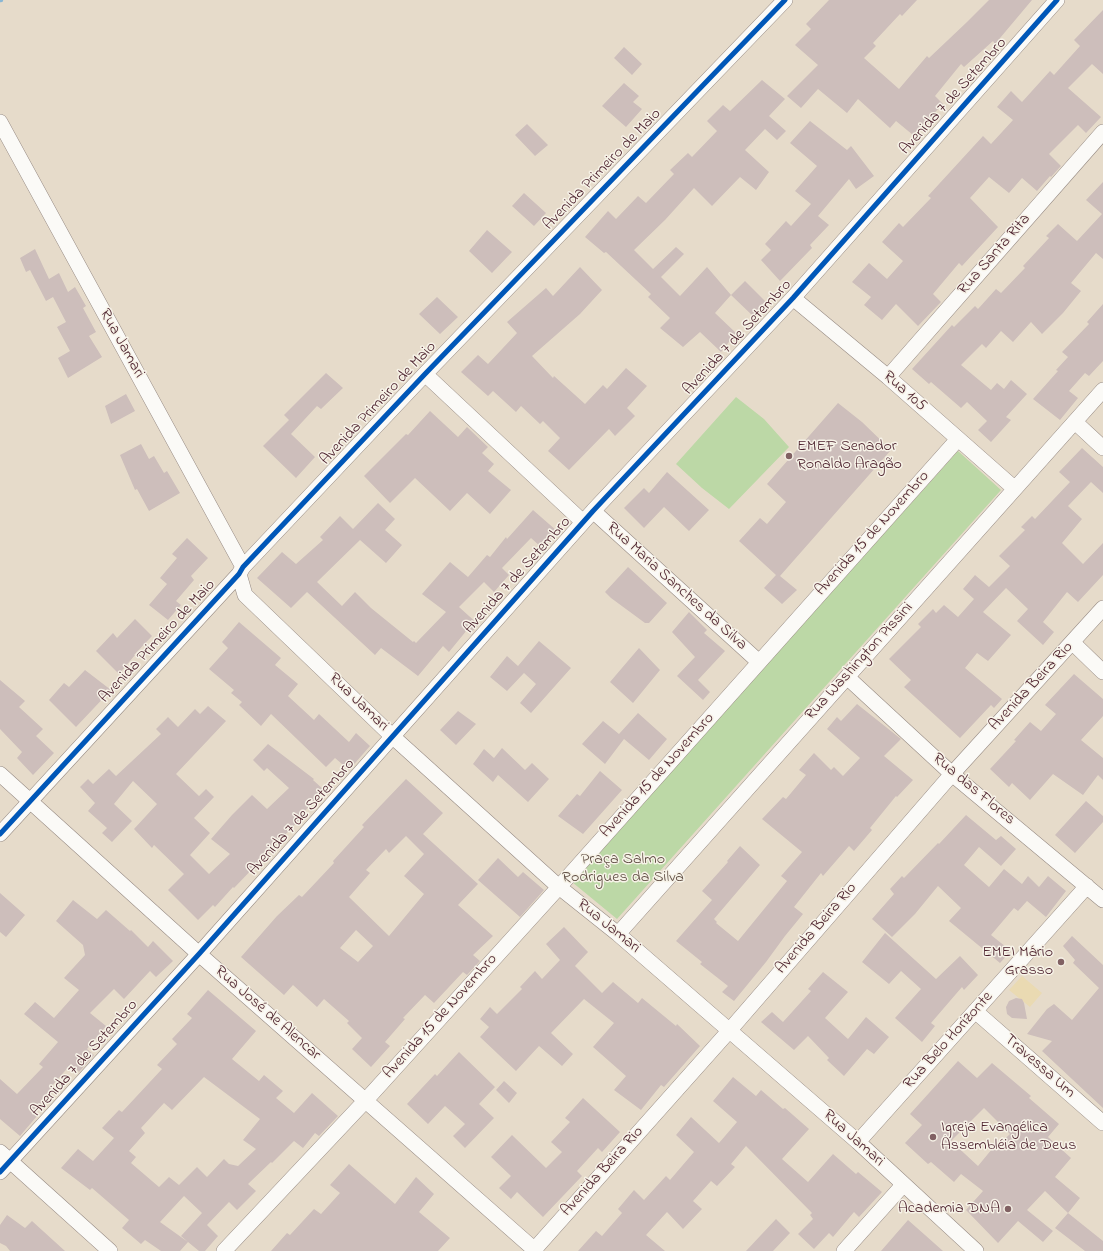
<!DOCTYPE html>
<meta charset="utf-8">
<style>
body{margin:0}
canvas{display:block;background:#e6dbca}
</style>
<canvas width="1103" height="1251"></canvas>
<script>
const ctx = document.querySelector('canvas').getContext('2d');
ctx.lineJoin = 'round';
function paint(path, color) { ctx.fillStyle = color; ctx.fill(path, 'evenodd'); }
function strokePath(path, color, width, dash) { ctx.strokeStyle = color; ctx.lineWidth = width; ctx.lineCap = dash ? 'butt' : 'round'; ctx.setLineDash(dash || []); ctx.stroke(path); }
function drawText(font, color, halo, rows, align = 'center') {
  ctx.font = font + ' "Indie Flower",sans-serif'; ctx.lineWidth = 3; ctx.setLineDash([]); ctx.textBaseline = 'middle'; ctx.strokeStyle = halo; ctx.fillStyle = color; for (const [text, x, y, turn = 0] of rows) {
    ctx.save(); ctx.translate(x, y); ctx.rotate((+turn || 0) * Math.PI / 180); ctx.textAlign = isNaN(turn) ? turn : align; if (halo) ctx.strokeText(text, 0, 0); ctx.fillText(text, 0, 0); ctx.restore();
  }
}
const green = new Path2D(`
 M736,397L764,419L789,447L729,509L702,488L676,464Z
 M958,451L1001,490L617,919L572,882Z`);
const sand = new Path2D(`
 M1022,976L1042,993L1030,1007L1009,990Z`);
const stream = new Path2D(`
 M0,0H1`);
const building = new Path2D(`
 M829,0H917L902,16L900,14L873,43L876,46L864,58L899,89L927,56L929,58L967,22L989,0H1032L995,44L993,41L964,67L961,64L935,96L943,104L913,135L896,121L890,128L858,99L847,113L818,89L801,108L787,96L818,65L795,45L811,29L806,24Z
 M1103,10V74L1092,64L1068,88L1101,117L1086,133L1078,125L1049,154L1061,166L1051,177L1050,176L1037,191L1022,178L1009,193L989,177L970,198L998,227L962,266L959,263L933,294L941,302L918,326L896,304L882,320L864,305L871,297L852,282L869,263L887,279L903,261L882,242L899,223L903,227L931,198L928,196L983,136L991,144L1013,120L997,107L1011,91L1022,102L1050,71L1054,75L1080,46L1074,40Z
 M624,47L642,64L632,75L614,58Z
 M762,80L785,99L769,116L786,131L777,140L765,129L745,150L769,172L756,190L740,177L712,206L694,188L665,220L634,250L653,269L676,247L684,254L661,277L680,296L707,267L731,295L715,313L736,333L721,352L700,332L683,347L660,328L670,318L648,297L651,294L606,252L604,253L585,237L608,211L616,219L638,196L646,203L674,174L670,170L688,153L692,157L717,131L707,121L723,105L730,111Z
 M624,83L639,96L633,102L642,109L626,127L602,106Z
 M810,121L847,150L851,146L874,176L856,189L849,179L818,216L829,225L810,245L812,248L780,281L761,260L771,250L765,244L786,221L791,226L811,204L795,191L817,166L790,143Z
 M527,124L548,145L535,156L515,135Z
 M1103,182V259L1096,253L1071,283L1081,291L1063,313L1042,334L1031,322L1013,342L1001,331L986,348L982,344L961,365L991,390L997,383L1004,389L1011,380L1027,394L1006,417L1011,420L991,442L978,430L987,421L967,402L961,408L931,382L929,384L912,369L952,325L954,327L975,306L978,309L996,289L1001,293L1025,268L1023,266L1049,238L1046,236L1058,224L1077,241L1102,214L1086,200Z
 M524,193L546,213L534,226L512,206Z
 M487,230L512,252L492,273L469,251Z
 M35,249L49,279L59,273L68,292L75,287L86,306L83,308L96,332L89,336L102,357L68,378L58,358L70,351L57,327L66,322L53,297L46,301L30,270L26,272L20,258Z
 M580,267L602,290L580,314L532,356L553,378L554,376L585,404L603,385L607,389L626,368L647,386L627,408L635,416L615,436L609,429L569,470L548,451L560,438L543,421L540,424L521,406L516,412L493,391L488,396L461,372L478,355L488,364L517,333L507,322L546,288L553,296Z
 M745,281L768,304L755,318L731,295Z
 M437,297L458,317L440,334L419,314Z
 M1103,304V361L1089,376L1085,373L1069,391L1078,398L1060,420L1033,399L1058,371L1056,370L1068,357L1062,352L1089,324L1087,322Z
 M326,373L343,388L321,409L317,406L291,434L315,457L296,478L263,446L289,420L284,415Z
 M126,394L135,411L111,424L105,406Z
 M838,403L862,422L891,450L780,576L797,590L782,604L764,588L776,575L739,541L760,518L767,524L786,502L767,484Z
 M430,411L458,437L467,427L488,447L482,453L494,464L488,471L511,490L490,514L467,493L450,511L415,478L390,503L364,476L406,434L408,435Z
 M141,444L149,459L154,456L164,473L167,471L180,493L149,511L137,489L135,490L120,455Z
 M1082,448L1103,467V493L1091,482L1068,506L1082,519L1062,543L1083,564L1103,543V575L1078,602L1067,592L1043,622L1054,632L1043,645L1017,621L1028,609L1006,588L983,612L1011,635L988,661L977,653L965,668L1002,699L994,708L991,705L960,738L904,687L911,680L889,659L921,627L918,624L933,609L936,613L944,605L958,617L974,599L963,589L975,575L989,587L1010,566L999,556L1025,530L1021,527L1032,516L1035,519L1070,482L1059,472Z
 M667,472L709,510L689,531L664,507L644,528L624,508L644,488L649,493Z
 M378,503L395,519L385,530L402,545L386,563L360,540L317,582L342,606L355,592L371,608L413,642L414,641L416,643L446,612L422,594L450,562L468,577L487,555L490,557L506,537L507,539L533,510L557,531L542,548L531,538L502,568L509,575L494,592L484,582L459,607L479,625L470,633L467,630L449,652L443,646L418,676L381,648L375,655L307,592L291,608L257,578L282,552L296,564L323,540L320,537L340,516L353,529Z
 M187,538L208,558L191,576L194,580L176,601L181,605L168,620L149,605L167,584L160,578L177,558L172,554Z
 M628,567L667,603L649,623H645L611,598L605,592Z
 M689,612L707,630L704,633L725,651L698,680L710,692L703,700L677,676L695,657L672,632Z
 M135,619L152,636L134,655H135L119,674L96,651L113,633L117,638Z
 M239,622L281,658L275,665L298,684L288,696L314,720L319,714L349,742L356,733L370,746L349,770L335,758L326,767L271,714L261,726L239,705L242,702L231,693L234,690L209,669L228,648L222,642Z
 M539,641L571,668L531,713L520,703L536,684L524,673L507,691L490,677L507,656L518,666Z
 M639,648L660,670L633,703L610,682Z
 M85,670L111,690L76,727L49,700L64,683L69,687Z
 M1074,674L1103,699V716L1081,740L1103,758V780L1098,775L1083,795L1053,774L1030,800L1012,783L1009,787L990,769L1016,741L1014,740L1030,722L1041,731L1056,714L1045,705Z
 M0,680L25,701L19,707L43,729L36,736L54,753L33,775L17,758L22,752L0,729Z
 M857,704L901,739L884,756L913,780L897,797L896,796L870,828L872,830L854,851L849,846L823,876L821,873L794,907L803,914L785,936L766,962L734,1001L722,992L728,986L700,964L702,962L676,941L712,900L702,891L728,862L727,861L740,846L760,865L714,919L717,922L716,923L738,941L787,881L781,876L802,852L762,819L783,797L786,799L806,775L799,770L814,753L831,770L834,767L843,776L860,758L827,729L837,717L841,721Z
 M208,706L226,721L176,774L199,796L206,789L214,797L194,818L210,833L190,855L209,874L230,854L211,839L232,815L252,795L267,809L289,788L267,768L264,771L253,760L268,744L314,779L313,780L324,790L304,812L306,813L234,888L233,887L215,907L213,905L198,920L168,890L184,874L154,845L152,848L134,829L157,804L133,781L114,804L132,821L112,842L102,833L107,828L88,811L95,803L80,787L88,779L93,784L109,769L116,776L161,734L156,729L168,717L178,727L195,709L200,714Z
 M458,711L476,724L456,745L440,730Z
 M638,713L667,739L649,760L624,739L605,764L582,744L603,721L619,734Z
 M502,748L525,770L532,763L549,779L528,802L498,775L493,782L473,764L484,749L494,758Z
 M600,771L622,790L583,834L558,816L577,794L580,796Z
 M406,779L443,813L423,834L478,884L458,905L493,936L473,955L480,961L467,975L463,972L434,1003L425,995L403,1018L405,1019L385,1042L390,1046L371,1067L352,1049L362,1038L347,1023L349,1021L324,999L317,1007L293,985L284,995L241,957L277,916L299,895L302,897L334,863L333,861L364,827L362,825ZM406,836L424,854L404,876L424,894L389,936L349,897L370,873L366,870L386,849L389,853ZM356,930L373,946L358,962L340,948Z
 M1086,801L1103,816V822L1075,853L1055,835Z
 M966,815L996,840L1001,836L1016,849L1001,866L979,847L964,865L989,887L1004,869L1022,884L1028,876L1039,887L1048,876L1066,891L1046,917L1027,901L1018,911L1014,908L991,935L1011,951L1000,963L949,921L961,908L938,886L915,914L892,937L872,919L894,894L890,889L902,876L904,878L938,843L939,844Z
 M498,858L518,877L523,872L544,890L520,917L478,880Z
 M0,893L25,915L6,937L0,932Z
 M73,900L97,919L106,910L130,931L131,930L148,947L153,941L173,961L156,977L150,971L124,999L114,989L90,1013L106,1026L87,1049L94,1055L79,1072L71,1064L50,1088L54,1091L33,1113L37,1116L20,1136L0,1119V1079L17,1094L43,1067L39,1064L58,1042L24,1014L35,1002L54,1018L79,990L64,978L85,955L83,945L56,921Z
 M564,927L588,952L575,966L602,993L613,982L638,1003L642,998L676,1026L677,1024L700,1046L664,1087L661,1085L641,1110L614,1090L626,1076L593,1047L614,1023L584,999L551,1033L573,1054L562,1066L539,1046L516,1071L480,1037L489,1027L480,1019L490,1007L497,1014L522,989L520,987L535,971L542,979L560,960L546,944Z
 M885,933L936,979L960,956L978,975L964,990L962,987L931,1023L935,1026L922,1042L895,1018L921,989L901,971L889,984L862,962Z
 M1072,936L1103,965V1108L1042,1051L1052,1041L1027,1034L1047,1009L1054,1004L1072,1020L1099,988L1073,963L1075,960L1063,946Z
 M823,972L848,992L825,1018L848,1039L866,1017L889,1037L874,1054L867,1049L844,1076L827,1060L829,1058L808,1036L794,1050L761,1022L772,1012L783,1022L811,991L808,989Z
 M208,990L256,1031L232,1059L259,1081L264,1075L283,1091L276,1098L294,1113L312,1093L338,1116L319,1136L315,1133L303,1148L294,1141L272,1163L271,1162L248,1184L256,1191L237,1210L229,1202L207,1225L218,1236L205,1251H199L188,1242L180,1251H161L145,1240L141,1244L122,1228L129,1220L92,1188L90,1190L61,1168L78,1149L93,1161L114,1138L102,1128L119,1110L122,1112L162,1069L157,1065L177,1044L172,1039L192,1018L187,1014ZM204,1077L260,1119L243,1140L256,1149L238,1166L229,1164L224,1159L207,1177L197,1167L179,1185L169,1177L159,1187L131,1163L136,1157L129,1151L145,1133L141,1128L164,1103L172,1110ZM184,1196L202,1213L181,1236L188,1242L160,1222Z
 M1016,998L1022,999L1024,1003L1027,1019L1012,1018L1007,1014L1006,1007L1009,1001Z
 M459,1052L495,1087L479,1104L494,1118L465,1148L453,1136L465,1124L445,1106L428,1124L407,1104L435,1074L437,1076Z
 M958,1061L977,1078L992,1063L1031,1096L1029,1098L1059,1124L1048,1137L1071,1158L1055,1177L1080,1198L1068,1213L1045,1191L1027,1210L1053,1231L1043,1242L1018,1221L998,1243L966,1210L983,1191L961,1174L954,1182L931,1162L928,1164L905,1143L922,1125L910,1114ZM984,1108L1010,1134L993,1150L992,1149L978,1166L951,1141Z
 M733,1077L756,1096L761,1090L783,1109L785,1108L809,1129L782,1159L808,1182L833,1154L856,1174L858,1172L882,1192L859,1217L854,1212L833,1237L829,1233L814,1249L798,1234L813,1219L810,1215L812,1213L746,1146L731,1164L735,1167L717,1186L711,1181L693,1201L702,1209L683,1229L667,1212L646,1235L665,1251H578L596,1231L602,1236L622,1213L618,1209L634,1190L644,1200L666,1176L670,1180L694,1152L676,1135L691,1117L719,1143L737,1122L713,1101Z
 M504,1081L517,1093L509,1103L496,1090Z
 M583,1098L620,1132L602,1152L598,1148L577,1171L582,1176L543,1217L517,1192L511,1199L499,1188L511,1176L491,1157L512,1135L546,1168L562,1152L551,1142L570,1122L565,1118Z
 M349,1164L395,1204L416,1177L434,1194L419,1212L450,1238L438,1251H271L287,1233L290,1235L314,1209L321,1214L340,1193L330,1185Z
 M1068,1213L1103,1241V1251H1085L1055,1228Z
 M7,1215L25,1228L32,1221L65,1251H10L6,1246L0,1243V1225Z
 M776,1219L790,1233L773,1251H746Z
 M908,1220L925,1235L943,1251H881Z`);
const minor = new Path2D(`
 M0,122L243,567
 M793,298L888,377L1014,488
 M425,374L583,522
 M888,377L1103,132
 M1075,422L1103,448
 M593,511L759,662
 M239,574L245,595L392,736L559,887L618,934L858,1142L976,1251
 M1073,643L1103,672
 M847,677L952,774L1103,900
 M0,774L199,954L536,1251
 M0,834L239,574L243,567L425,374L785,0
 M618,934L1103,390
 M975,1011L1103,1123
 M858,1142L1087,886
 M0,1152L110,1251
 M0,1172L199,954L593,511L793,298L1057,0
 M224,1251L366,1100L559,887L958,439
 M533,1251L729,1031L952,774L1103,608
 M844,1251L903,1185`);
const cycleway = new Path2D(`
 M0,834L239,574L243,567L425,374L785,0
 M0,1172L199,954L593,511L793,298L1057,0`);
const markers = [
 [789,456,4,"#816163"],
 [1061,962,4,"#816163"],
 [933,1137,4,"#816163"],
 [1008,1209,4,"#816163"]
];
const streetNames = [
 ["Avenida 7 de Setembro",954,97,-48],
 ["Avenida Primeiro de Maio",603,170,-46],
 ["Rua Santa Rita",995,255,-49],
 ["Avenida 7 de Setembro",738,338,-47],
 ["Rua Jamari",121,344,61],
 ["Rua 105",904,392,41],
 ["Avenida Primeiro de Maio",379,404,-47],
 ["Avenida 15 de Novembro",873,534,-48],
 ["Avenida 7 de Setembro",518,576,-48],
 ["Rua Maria Sanches da Silva",676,587,42],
 ["Avenida Primeiro de Maio",158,642,-47],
 ["Rua Washington Pissini",860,662,-48],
 ["Avenida Beira Rio",1032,687,-47],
 ["Rua Jamari",358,703,44],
 ["Avenida 15 de Novembro",658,776,-48],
 ["Rua das Flores",973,790,40],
 ["Avenida 7 de Setembro",302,818,-48],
 ["Rua Jamari",608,927,39],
 ["Avenida Beira Rio",817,929,-49],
 ["Rua José de Alencar",267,1014,41],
 ["Avenida 15 de Novembro",441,1017,-48],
 ["Rua Belo Horizonte",949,1041,-48],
 ["Avenida 7 de Setembro",85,1059,-48],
 ["Travessa Um",1039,1067,41],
 ["Rua Jamari",853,1139,42],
 ["Avenida Beira Rio",603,1172,-48]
];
const poiNames = [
 ["EMEF Senador",797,447],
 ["Ronaldo Aragão",797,465],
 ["EMEI Mário",1053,953,"right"],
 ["Grasso",1053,971,"right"],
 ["Igreja Evangélica",941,1128],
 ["Assembléia de Deus",941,1146],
 ["Academia DNA",1000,1209,"right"]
];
const parkNames = [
 ["Praça Salmo",623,860],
 ["Rodrigues da Silva",623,878]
];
paint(green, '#bcd8a6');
paint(sand, '#eadab2');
strokePath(stream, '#8ab7d4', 4.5);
paint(building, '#cdbebb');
strokePath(minor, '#978b84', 16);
strokePath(minor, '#fbfaf7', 15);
strokePath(cycleway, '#0057b8', 5);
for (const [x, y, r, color] of markers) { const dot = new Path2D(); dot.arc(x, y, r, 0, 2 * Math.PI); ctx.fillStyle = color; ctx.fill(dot); strokePath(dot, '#f7f3e8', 1.5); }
drawText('16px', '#4a1f2b', '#f7f3e8', streetNames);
drawText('16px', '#4a1f2b', '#f7f3e8', poiNames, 'left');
drawText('16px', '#5e4c42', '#f7f3e8', parkNames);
</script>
